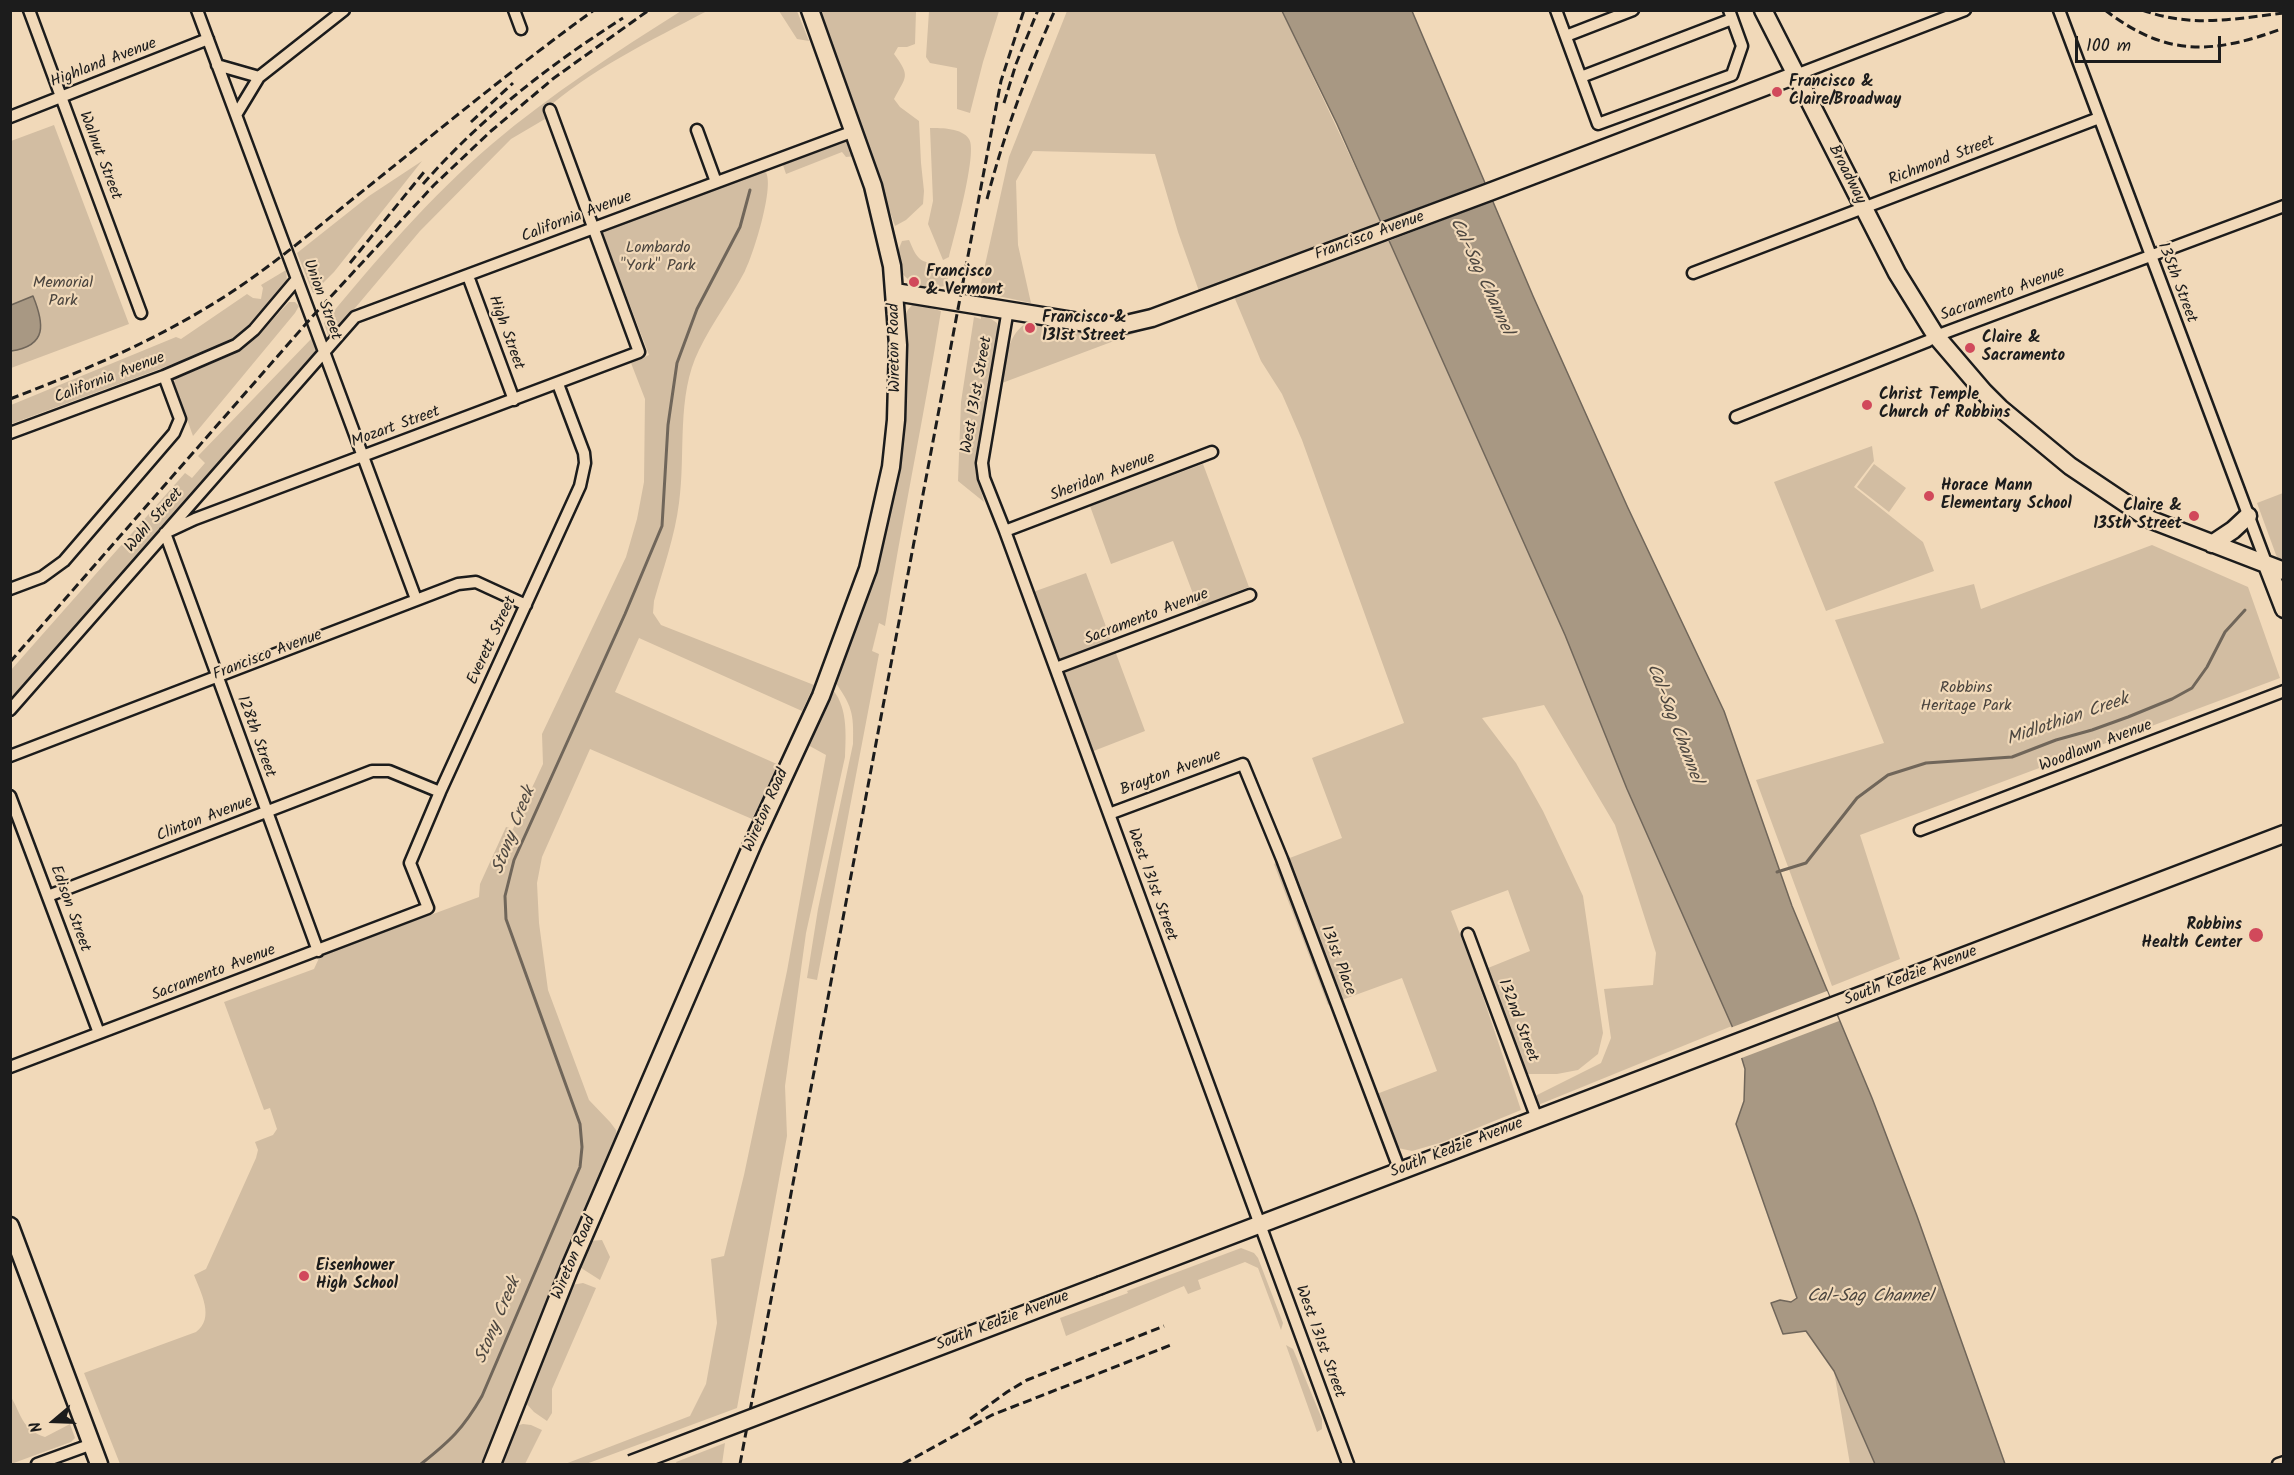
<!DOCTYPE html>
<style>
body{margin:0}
#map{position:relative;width:2294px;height:1475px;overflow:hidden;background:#f1d9b9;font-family:Kalam,sans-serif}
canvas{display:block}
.frame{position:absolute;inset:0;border:12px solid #1c1c1c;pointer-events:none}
.north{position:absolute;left:24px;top:1391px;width:60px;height:60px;-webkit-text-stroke:4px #f1d9b9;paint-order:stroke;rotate:251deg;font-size:16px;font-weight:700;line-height:24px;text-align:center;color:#1c1c1c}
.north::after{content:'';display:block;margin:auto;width:21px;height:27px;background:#1c1c1c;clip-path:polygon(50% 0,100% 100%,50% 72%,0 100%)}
.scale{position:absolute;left:2075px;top:36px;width:146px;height:27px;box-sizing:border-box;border:3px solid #1c1c1c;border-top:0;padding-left:8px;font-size:18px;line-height:21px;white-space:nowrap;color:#1c1c1c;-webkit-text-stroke:4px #f1d9b9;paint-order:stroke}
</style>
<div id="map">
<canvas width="2294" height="1475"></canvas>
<div class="frame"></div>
<div class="north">N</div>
<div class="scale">100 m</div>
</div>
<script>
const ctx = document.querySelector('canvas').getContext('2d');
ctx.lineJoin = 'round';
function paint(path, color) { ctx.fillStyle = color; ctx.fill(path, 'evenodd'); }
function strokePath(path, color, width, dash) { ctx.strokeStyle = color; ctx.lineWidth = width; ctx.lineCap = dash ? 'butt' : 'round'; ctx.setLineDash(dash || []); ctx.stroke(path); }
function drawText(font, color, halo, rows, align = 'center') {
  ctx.font = font + ' Kalam,sans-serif'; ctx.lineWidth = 4.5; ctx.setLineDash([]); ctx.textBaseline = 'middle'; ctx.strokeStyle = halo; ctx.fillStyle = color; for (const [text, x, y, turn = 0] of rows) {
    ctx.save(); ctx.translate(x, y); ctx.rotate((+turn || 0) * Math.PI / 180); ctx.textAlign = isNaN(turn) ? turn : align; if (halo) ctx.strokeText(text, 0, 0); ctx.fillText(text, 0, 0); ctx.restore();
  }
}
const green = new Path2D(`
 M681,11H707C650,41 591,69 543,112L545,119L511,139L420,231L334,333L328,335L324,323C376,260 430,197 492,144C551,94 616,52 681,11Z
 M779,11H797L809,41L797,39Z
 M820,11H916L915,44L907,47H898L894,54C911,77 906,76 894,99L900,107L919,121L921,163L924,191L923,204L906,220L895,226Z
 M929,11H999L983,62L970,113L957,109V68L930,63L926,57Z
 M1067,11H1282L1381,222L1200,294L1178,232L1155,154L1033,151L1016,181L1018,245L1031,303L979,292L1009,157Z
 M54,125L129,324L11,368V141Z
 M930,128C942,128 962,128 969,139C978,152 954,237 949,257L943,260L928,224L933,201Z
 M846,142L855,156L846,157L842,152L786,174L783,165Z
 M422,161L334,272L313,293L297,253L369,196Z
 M765,171C776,183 753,256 745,271C731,298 712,323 699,350C676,396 686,454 679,503C675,536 663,569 654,601L653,613L661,625L814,685L802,711L639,638L615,692L779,765L752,819L590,749L542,857L537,883L539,923L548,990L589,1100L610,1122L616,1130L617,1138L483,1464H120L84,1373L196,1332C215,1318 201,1293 194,1275L206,1269L256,1158L258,1150L255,1142L273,1135L277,1129L270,1108L264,1110L224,1002L314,969L320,956L479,897L480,884L506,827L513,829L543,764L542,734L626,557L637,519L644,482L645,399L631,363L649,355L602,232Z
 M909,240C912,246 914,253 919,258C928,267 934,256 948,276L947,286L936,287L935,290C908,284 888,271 902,241Z
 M1389,241L1565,635L1627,789L1732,1026L1538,1105L1533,1097L1601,1063L1611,1038L1604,989L1653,985L1656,953L1615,825L1544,705L1482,718L1516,763L1543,811L1583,896L1603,1033L1598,1054L1578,1070L1557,1074H1525L1488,968L1530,951L1508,890L1451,911L1475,973L1521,1110L1443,1142L1412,1151L1398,1148L1389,1132L1374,1095L1437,1071L1402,978L1328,1005L1274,864L1342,838L1312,758L1404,723L1302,440L1282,394L1261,361L1233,294Z
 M286,270L287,281L285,286L256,323L242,334L212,350L178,365L173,364L11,424V405L176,337L181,339L247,294L253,298L261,299L263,288L261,285Z
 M289,302H295L299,306L295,313L193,436L174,383L175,379L234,354L263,330Z
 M917,302L931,303L930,308L941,311C924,416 902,521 885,626L879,623L872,651L879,654L817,980L807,978L818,909L853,744C854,712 852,706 833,679L863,604L906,339C905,323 901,311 917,302Z
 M981,312L997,323V340L977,448L975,469L984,502L958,481L961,402L974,317L981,319Z
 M1025,324L1099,333L1132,331L1154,326L1002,383C1006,362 1006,337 1025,324Z
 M312,338L317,350L315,355L11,700V670L185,473L192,478L205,463L198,456Z
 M1872,446L1874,461L1854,487L1923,542L1934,571L1826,611L1774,482Z
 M1203,464L1249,587L1198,607L1173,541L1111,564L1090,506Z
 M1874,464L1906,488L1889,512L1857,487Z
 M2283,493V564L2279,563L2257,503Z
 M2152,545L2248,587L2280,678L1860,835L1900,959L1832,986L1756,780L1884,743L1835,620L1974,584L1981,609Z
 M1086,573L1145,731L1091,752L1033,592Z
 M830,687C848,704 846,734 845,757L806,933L785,1086L787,1136L737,1408L586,1464H565L690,1416L706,1384L717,1323L711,1259L724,1256L744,1175L787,971L826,755L806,744Z
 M602,1240L610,1257L600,1280L578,1266L590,1241Z
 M1241,1248L1254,1253L1258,1258L1283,1323L1281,1330L1258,1268L1245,1262L1198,1280L1201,1289L1188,1294L1184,1286L1066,1336L1060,1318L1128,1293L1127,1291Z
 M583,1283L596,1288L552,1389V1413L547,1421L534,1412L523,1400L566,1286Z
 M1286,1345L1293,1349L1322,1419V1429L1317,1432Z
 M1834,1371L1875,1464H1850Z
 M10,1395C22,1415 21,1429 45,1437L70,1424L75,1438L71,1442L11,1464Z
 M523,1424L531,1425L542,1430L525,1464H497L515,1426Z
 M725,1443L722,1464H677L676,1462Z`);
const water = new Path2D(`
 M1282,11H1412L1533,296L1628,508L1724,711L1792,906L1872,1098L1917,1216L2005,1464H1875L1834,1371L1806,1331L1783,1334L1771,1303L1780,1300L1791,1302L1797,1298L1736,1124L1744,1101L1745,1069L1732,1026L1627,789L1565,635L1337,124Z
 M33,296C44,323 48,346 11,351V305Z`);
const pier = new Path2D(`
 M1487,182L1495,200L1386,242L1378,223Z
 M1827,991L1839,1021L1739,1059L1730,1028Z`);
const stream = new Path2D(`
 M1777,872L1806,863L1857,798L1888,775L1926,763L2012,757L2056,740L2092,730L2128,717L2172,699L2192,688L2207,667L2225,632L2245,610
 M421,1464C450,1441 463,1429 482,1396L580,1167L582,1147L580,1124L506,919L505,896L514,860L625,614L662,526L668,425L677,363L697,309L740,227L750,190`);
const street = new Path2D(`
 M29,10L141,313
 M197,10L416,599
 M514,10L521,29
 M1556,10L1598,124L1732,75L1742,46L1729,10
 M2059,10L2267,565
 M1566,36L1633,10
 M217,65L259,77
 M1796,75L1965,10
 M1581,77L1732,19
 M236,115L259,77L344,10
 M10,117L208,39
 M697,130L716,182
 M1693,273L2099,118
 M468,276L514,400
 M1008,309L982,463L984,478L1005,531L1348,1464
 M1736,417L1928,341L1936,336L2284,206
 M10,433L164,376L236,345L254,330L297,279
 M1005,531L1212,452
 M10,589L42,577L64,561L174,433L180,419L164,376
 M1056,668L1250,595
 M10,710L355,317L854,131
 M10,756L458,584L476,582L526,605
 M10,796L99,1033
 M1109,814L1243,764L1282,859L1400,1171
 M1920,830L2284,691
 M48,896L372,771H389L440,792
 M1468,934L1537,1119
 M318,951L165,533L195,519L639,352L550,110
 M10,1067L428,908L410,863L440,792L580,486L585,463L584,453L558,384
 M37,1464L92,1444
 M2278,1464L2284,1462`);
const secondary = new Path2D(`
 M1763,10L1897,273L1936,336L1984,392L2000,408L2070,466L2149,519L2284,571
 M895,292L1098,325H1122L1152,318L1492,191L1796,75
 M2212,544L2233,530L2248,516
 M2267,565L2284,609
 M10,1226L99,1464
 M1101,1285L2284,834
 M492,1464L569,1270L753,843L821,696L868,569L891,467L896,420L898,345L892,266L873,186L810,10`);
const rail = new Path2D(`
 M2105,10C2167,58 2214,54 2284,28
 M2142,10C2193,28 2232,19 2284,13
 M1004,103L1016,64L1038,10
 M471,122L513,83
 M423,184C481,118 549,65 623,18
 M987,199C1004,134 1027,72 1055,10
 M350,263L424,172
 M10,399C86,370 159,339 227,295C272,266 313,231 354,198C433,135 511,70 594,10
 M10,662L311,318L434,185L491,131L554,78L649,10
 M970,1419L1007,1392L1027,1380L1164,1326
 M740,1464L1001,81L1024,10
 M903,1464L992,1415L1171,1345`);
const secondaryBridge = new Path2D(`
 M631,1464L1101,1285`);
const markers = [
 [1777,92,6,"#d1495b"],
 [914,282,6,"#d1495b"],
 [1030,328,6,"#d1495b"],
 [1970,348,6,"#d1495b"],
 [1867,405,6,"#d1495b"],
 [1929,496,6,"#d1495b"],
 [2194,516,6,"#d1495b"],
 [2256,935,8,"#d1495b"],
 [304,1276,6,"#d1495b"]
];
const streetNames = [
 ["Highland Avenue",104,64,-21],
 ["Walnut Street",99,156,69],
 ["Richmond Street",1942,162,-21],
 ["Broadway",1846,175,63],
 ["California Avenue",577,218,-21],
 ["Francisco Avenue",1370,237,-20],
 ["135th Street",2176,283,69],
 ["Sacramento Avenue",2003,295,-20],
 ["Union Street",321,300,70],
 ["High Street",505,333,70],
 ["Wireton Road",896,348,-91],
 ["California Avenue",110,379,-21],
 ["West 131st Street",978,395,-80],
 ["Mozart Street",396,428,-20],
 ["Sheridan Avenue",1103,478,-21],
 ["Wahl Street",155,521,-49],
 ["Sacramento Avenue",1147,618,-21],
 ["Everett Street",493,641,-65],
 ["Francisco Avenue",268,656,-21],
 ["128th Street",255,737,70],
 ["Woodlawn Avenue",2096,747,-21],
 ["Brayton Avenue",1171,774,-20],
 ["Wireton Road",767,811,-66],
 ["Clinton Avenue",205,820,-21],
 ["West 131st Street",1151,885,70],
 ["Edison Street",69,909,70],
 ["131st Place",1337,961,69],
 ["Sacramento Avenue",214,974,-21],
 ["South Kedzie Avenue",1911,977,-21],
 ["132nd Street",1517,1021,69],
 ["South Kedzie Avenue",1457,1149,-21],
 ["Wireton Road",575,1258,-67],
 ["South Kedzie Avenue",1003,1322,-21],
 ["West 131st Street",1319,1342,70]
];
const poiNames = [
 ["Francisco &",1789,83],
 ["Claire/Broadway",1789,101],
 ["Francisco",926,273],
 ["& Vermont",926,291],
 ["Francisco &",1042,319],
 ["131st Street",1042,337],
 ["Claire &",1982,339],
 ["Sacramento",1982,357],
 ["Christ Temple",1879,396],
 ["Church of Robbins",1879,414],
 ["Horace Mann",1941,487],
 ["Elementary School",1941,505],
 ["Claire &",2182,507,"right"],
 ["135th Street",2182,525,"right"],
 ["Robbins",2242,926,"right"],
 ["Health Center",2242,944,"right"],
 ["Eisenhower",316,1267],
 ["High School",316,1285]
];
const parkNames = [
 ["Lombardo",658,249],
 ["\"York\" Park",658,267],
 ["Memorial",63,284],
 ["Park",63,302],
 ["Robbins",1966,689],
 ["Heritage Park",1966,707]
];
const waterNames = [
 ["Cal-Sag Channel",1480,277,65],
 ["Midlothian Creek",2068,721,-19],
 ["Cal-Sag Channel",1673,724,69],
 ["Stony Creek",515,831,-69],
 ["Cal-Sag Channel",1870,1298],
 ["Stony Creek",499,1321,-67]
];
paint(green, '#d2bda2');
paint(water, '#a89883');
strokePath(water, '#70665a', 1.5);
paint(pier, '#f1d9b9');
strokePath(stream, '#70665a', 3);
strokePath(street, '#1c1c1c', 15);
strokePath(secondary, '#1c1c1c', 21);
strokePath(street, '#f1d9b9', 10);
strokePath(secondary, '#f1d9b9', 16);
strokePath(rail, '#1c1c1c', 3, [9, 4.5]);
strokePath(secondaryBridge, '#1c1c1c', 21, []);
strokePath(secondaryBridge, '#f1d9b9', 16);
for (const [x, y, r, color] of markers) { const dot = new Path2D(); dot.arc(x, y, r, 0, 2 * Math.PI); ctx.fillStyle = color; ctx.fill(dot); strokePath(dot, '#f1d9b9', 2); }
drawText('16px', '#1c1c1c', '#f1d9b9', streetNames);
drawText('bold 16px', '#1c1c1c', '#f1d9b9', poiNames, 'left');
drawText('16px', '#4a443e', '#f1d9b9', parkNames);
drawText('italic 18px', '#4d4740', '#f1d9b9', waterNames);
</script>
